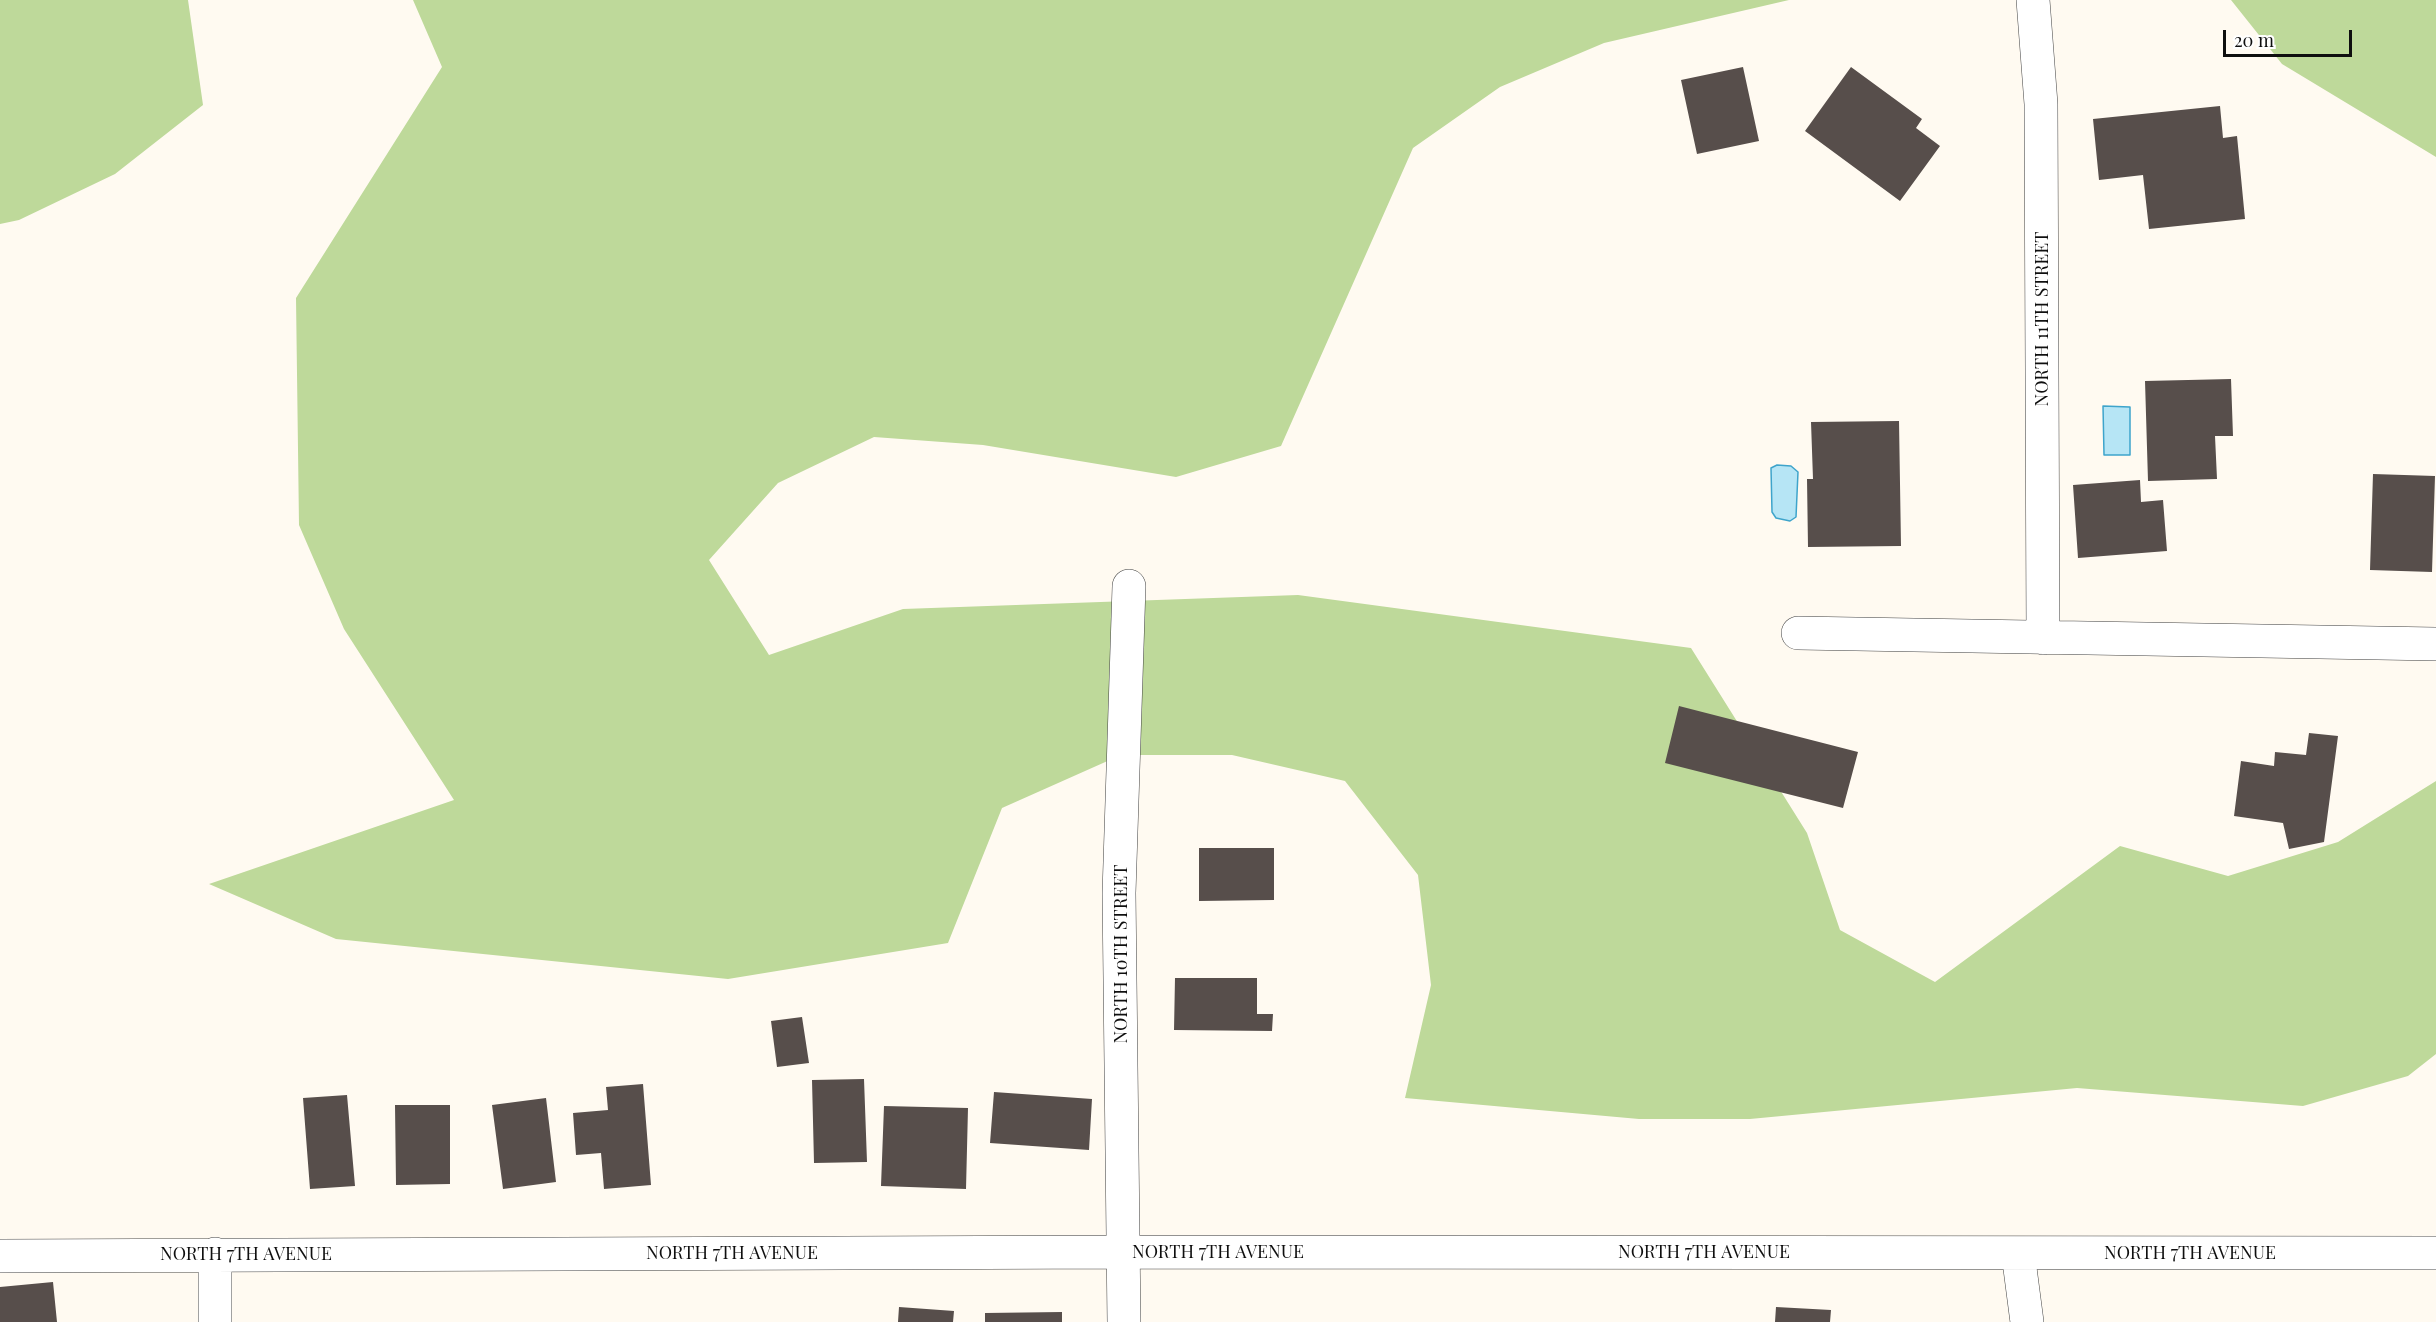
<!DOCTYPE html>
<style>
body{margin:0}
#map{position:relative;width:2436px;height:1322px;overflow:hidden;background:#fffaf1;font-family:"Playfair Display",serif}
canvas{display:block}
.scale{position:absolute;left:2223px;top:30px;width:129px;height:27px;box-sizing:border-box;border:3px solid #0f0f0f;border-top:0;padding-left:8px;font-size:18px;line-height:21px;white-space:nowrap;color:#0f0f0f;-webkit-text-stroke:4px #fff;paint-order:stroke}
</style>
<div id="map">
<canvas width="2436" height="1322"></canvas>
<div class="scale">20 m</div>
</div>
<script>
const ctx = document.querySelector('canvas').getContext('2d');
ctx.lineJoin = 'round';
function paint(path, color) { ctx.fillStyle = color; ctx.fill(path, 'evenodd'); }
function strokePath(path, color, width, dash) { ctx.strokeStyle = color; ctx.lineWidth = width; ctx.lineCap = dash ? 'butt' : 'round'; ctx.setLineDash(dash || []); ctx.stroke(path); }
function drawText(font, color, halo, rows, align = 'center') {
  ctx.font = font + ' "Playfair Display",serif'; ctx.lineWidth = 6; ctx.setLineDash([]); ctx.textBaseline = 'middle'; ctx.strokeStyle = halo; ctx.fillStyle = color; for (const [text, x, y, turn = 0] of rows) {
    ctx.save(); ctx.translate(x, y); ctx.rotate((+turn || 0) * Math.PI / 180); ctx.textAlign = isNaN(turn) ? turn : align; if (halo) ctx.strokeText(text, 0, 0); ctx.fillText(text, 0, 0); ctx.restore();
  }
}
const forest = new Path2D(`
 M0,0H188L203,105L115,174L19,220L0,224Z
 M413,0H1789L1604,43L1500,87L1413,148L1281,446L1176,477L983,445L874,437L778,483L709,560L769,655L903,609L1298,595L1691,648L1807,833L1840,930L1935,982L2120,846L2228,876L2338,842L2436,781V1054L2408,1076L2303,1106L2077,1088L1750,1119H1639L1405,1098L1431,985L1418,875L1345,781L1232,755H1121L1002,808L948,943L728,979L336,939L209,884L454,800L344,629L299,525L296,298L442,67Z
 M2231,0H2436V157L2282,64Z`);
const water = new Path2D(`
 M2103,406L2130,407V455H2104Z
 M1777,465L1791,466L1798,472L1796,517L1790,521L1776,518L1772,512L1771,468Z`);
const building = new Path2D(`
 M1743,67L1759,141L1697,154L1681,80Z
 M1851,67L1922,119L1916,128L1940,146L1900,201L1805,131Z
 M2220,106L2223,138L2237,136L2245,219L2149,229L2143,175L2099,180L2093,119Z
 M2231,379L2233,436H2215L2217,479L2148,481L2145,381Z
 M1899,421L1901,546L1808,547L1807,479H1813L1811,422Z
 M2373,474L2435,476L2432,572L2370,570Z
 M2140,480L2141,502L2163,500L2167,551L2078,558L2073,485Z
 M1679,706L1858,752L1843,808L1665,763Z
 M2309,733L2338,736L2324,842L2289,849L2283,823L2234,816L2241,761L2274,766L2275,752L2306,755Z
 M1199,848H1274V900L1199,901Z
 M1175,978H1257V1014H1273L1272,1031L1174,1030Z
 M802,1017L809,1063L777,1067L771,1021Z
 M864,1079L867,1162L814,1163L812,1080Z
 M643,1084L651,1185L604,1189L601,1153L576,1155L573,1113L608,1110L606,1087Z
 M994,1092L1092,1099L1089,1150L990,1143Z
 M347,1095L355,1186L310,1189L303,1098Z
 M546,1098L556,1182L503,1189L492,1105Z
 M395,1105H450V1184L396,1185Z
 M884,1106L968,1108L966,1189L881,1186Z
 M53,1282L57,1322H0V1287Z
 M899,1307L954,1311L953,1322H898Z
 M1776,1307L1831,1310L1830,1322H1775Z
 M1062,1312V1322H985V1313Z`);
const minor = new Path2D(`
 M2033,0L2041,104L2043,638
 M1798,633L2436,644
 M2018,1253L2027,1322
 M215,1254V1322
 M0,1256L1123,1252L2436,1253
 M1124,1322L1119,893L1129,586`);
const streetNames = [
 ["NORTH 11TH STREET",2042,319,-90],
 ["NORTH 10TH STREET",1121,954,-90],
 ["NORTH 7TH AVENUE",1218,1252],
 ["NORTH 7TH AVENUE",1704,1252],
 ["NORTH 7TH AVENUE",732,1253],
 ["NORTH 7TH AVENUE",2190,1253],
 ["NORTH 7TH AVENUE",246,1254]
];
paint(forest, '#bed99a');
paint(water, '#b6e5f5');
strokePath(water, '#3ea4cb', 1.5);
paint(building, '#574e4b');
strokePath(minor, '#424242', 34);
strokePath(minor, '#fff', 33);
drawText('18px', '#0f0f0f', '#fff', streetNames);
</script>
